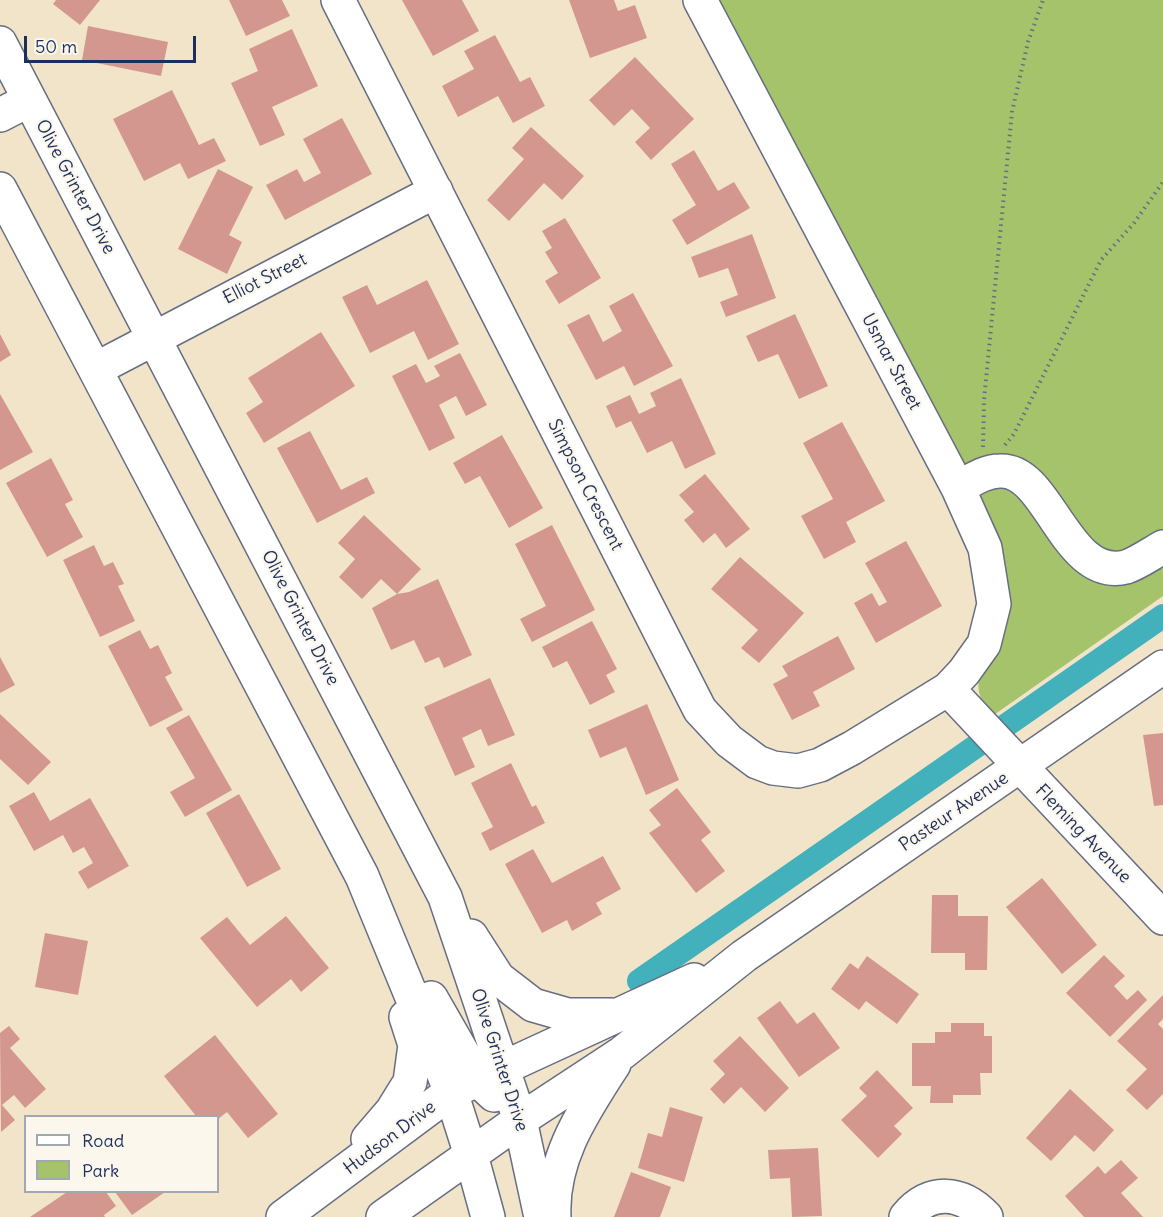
<!DOCTYPE html>
<style>
body{margin:0}
#map{position:relative;width:1163px;height:1217px;overflow:hidden;background:#f2e4c9;font-family:Delius,sans-serif}
canvas{display:block}
.legend{position:absolute;left:24px;top:1115px;width:195px;height:78px;box-sizing:border-box;background:#fbf7ec;border:2px solid #a1a7b3;margin:0;padding:8px 10px;list-style:none;font-size:18px;color:#1b2f5e}
.legend li{display:flex;align-items:center;gap:12px;height:30px}
.legend b{width:30px;border:2px solid #a1a7b3}
.scale{position:absolute;left:24px;top:36px;width:172px;height:27px;box-sizing:border-box;border:3px solid #1b2f5e;border-top:0;padding-left:8px;font-size:18px;line-height:21px;white-space:nowrap;color:#1b2f5e;-webkit-text-stroke:4px #fbf7ec;paint-order:stroke}
</style>
<div id="map">
<canvas width="1163" height="1217"></canvas>
<ul class="legend">
<li><b style="height:8px;background:#fff"></b>Road</li>
<li><b style="height:16px;background:#a4c36b"></b>Park</li>
</ul>
<div class="scale">50 m</div>
</div>
<script>
const ctx = document.querySelector('canvas').getContext('2d');
ctx.lineJoin = 'round';
function paint(path, color) { ctx.fillStyle = color; ctx.fill(path, 'evenodd'); }
function strokePath(path, color, width, dash) { ctx.strokeStyle = color; ctx.lineWidth = width; ctx.lineCap = dash ? 'butt' : 'round'; ctx.setLineDash(dash || []); ctx.stroke(path); }
function drawText(font, color, halo, rows, align = 'center') {
  ctx.font = font + ' Delius,sans-serif'; ctx.lineWidth = 4.5; ctx.setLineDash([]); ctx.textBaseline = 'middle'; ctx.strokeStyle = halo; ctx.fillStyle = color; for (const [text, x, y, turn = 0] of rows) {
    ctx.save(); ctx.translate(x, y); ctx.rotate((+turn || 0) * Math.PI / 180); ctx.textAlign = isNaN(turn) ? turn : align; if (halo) ctx.strokeText(text, 0, 0); ctx.fillText(text, 0, 0); ctx.restore();
  }
}
const green = new Path2D(`
 M716,0H1163V534C1154,540 1135,555 1126,556C1094,562 1060,501 1044,478L960,473Z
 M1011,483L1072,555L1163,564V596L991,717C969,684 979,675 998,645L971,491Z`);
const canal = new Path2D(`
 M639,981L1163,616`);
const building = new Path2D(`
 M56,0H100L80,25L53,4Z
 M229,0H282L290,16L246,36Z
 M402,0H462L479,31L433,56Z
 M569,0H614L618,11L635,5L647,38L590,58Z
 M88,26L168,42L161,76L82,60Z
 M292,29L318,86L272,107L285,135L260,146L231,83L258,71L249,49Z
 M495,35L520,82L530,77L545,106L513,123L498,96L458,117L442,86L474,69L464,51Z
 M635,57L694,119L651,160L635,142L650,128L632,109L614,126L589,100Z
 M172,90L199,145L214,138L226,161L188,179L180,163L144,181L113,119Z
 M342,118L372,174L285,220L266,185L297,169L304,182L321,173L303,139Z
 M531,127L584,176L562,200L544,183L509,221L487,200L524,159L512,148Z
 M694,150L718,191L734,182L750,208L687,245L672,220L696,205L671,164Z
 M218,169L253,187L229,235L242,242L227,274L178,249Z
 M565,218L601,278L559,304L545,281L558,273L545,252L552,248L542,231Z
 M752,234L776,298L726,317L720,302L738,295L728,268L699,278L691,257Z
 M427,280L459,344L428,360L414,331L370,353L342,297L367,285L377,305Z
 M633,293L673,366L634,386L624,366L596,380L567,325L589,314L603,342L622,331L609,306Z
 M795,314L828,386L799,399L778,354L758,362L746,336Z
 M321,332L355,386L264,443L246,413L263,402L248,378Z
 M0,334L11,355L0,362Z
 M460,353L487,405L466,416L456,396L439,405L455,438L429,451L392,376L416,364L426,383L440,376L434,366Z
 M681,378L716,454L685,469L672,441L647,453L631,421L616,428L606,406L630,395L639,414L656,406L650,393Z
 M0,394L33,452L0,470Z
 M842,422L885,501L846,522L856,542L824,559L801,516L833,499L803,443Z
 M310,431L341,490L367,477L375,493L317,523L277,448Z
 M502,435L543,508L509,528L480,476L465,484L453,463Z
 M51,458L73,500L65,504L83,537L47,557L6,483Z
 M705,474L750,529L726,548L715,533L703,543L684,520L694,512L679,495Z
 M364,515L421,569L397,594L381,579L362,599L339,577L355,559L338,543Z
 M552,525L595,610L532,642L520,619L546,606L515,544Z
 M906,541L942,606L876,643L854,603L872,593L879,606L887,602L865,563Z
 M94,545L104,566L113,562L124,584L118,586L135,621L100,637L63,560Z
 M740,557L804,613L759,663L741,648L758,630L711,589Z
 M438,579L472,655L444,668L439,657L425,663L414,640L391,650L372,608L397,594L409,592Z
 M592,621L617,669L606,675L615,692L590,705L567,661L553,668L542,647Z
 M140,630L150,649L158,645L172,673L165,677L183,710L150,727L108,646Z
 M838,636L855,669L813,692L820,706L792,720L773,684L788,676L782,666Z
 M0,657L15,685L0,693Z
 M490,678L515,735L488,746L481,729L462,738L475,767L455,776L424,707Z
 M647,704L679,780L646,795L626,747L600,758L588,730Z
 M0,714L51,762L28,785L0,759Z
 M189,715L232,790L185,817L170,792L195,778L166,728Z
 M1163,733V805L1154,806L1143,735Z
 M511,763L532,807L536,805L545,823L490,851L481,833L493,827L471,783Z
 M677,788L711,832L701,840L725,871L696,893L649,833L661,825L649,810Z
 M34,792L50,821L90,798L129,866L88,889L78,872L93,863L84,847L73,853L63,835L34,851L9,806Z
 M239,794L281,869L247,887L206,813Z
 M533,849L552,883L603,856L621,889L596,903L602,914L572,931L567,920L542,933L505,864Z
 M1042,878L1097,945L1062,974L1006,907Z
 M932,895H958V916H988L987,970H965V953H931Z
 M286,916L329,968L301,992L291,979L257,1007L200,938L227,917L250,945Z
 M45,933L88,941L78,995L35,987Z
 M1104,955L1125,976L1114,986L1127,1000L1138,990L1147,1000L1110,1037L1066,993Z
 M867,956L919,994L897,1024L866,1001L859,1010L831,989L850,963L858,969Z
 M1163,995V1019L1158,1024L1163,1029V1094L1147,1110L1126,1090L1147,1069L1117,1041Z
 M780,1001L797,1024L814,1012L840,1048L799,1077L757,1018Z
 M951,1023H984V1036H992V1073H980L981,1095H953V1103H930L931,1086H912V1043H935V1032H951Z
 M9,1026L20,1039L10,1048L46,1089L25,1108L14,1095L2,1105L15,1120L1,1132L0,1033Z
 M215,1035L278,1114L248,1138L227,1112L218,1119V1116H196L164,1076Z
 M740,1036L789,1088L765,1112L741,1087L724,1104L710,1089L725,1074L713,1061Z
 M877,1070L913,1108L894,1126L902,1134L878,1158L841,1120L867,1096L859,1088Z
 M1070,1089L1114,1130L1094,1152L1075,1135L1051,1161L1026,1138Z
 M670,1107L703,1117L684,1182L638,1168L648,1133L662,1137Z
 M818,1148L822,1216L792,1217L790,1178L770,1179L768,1150Z
 M1121,1160L1138,1178L1121,1193L1143,1217H1084L1065,1196L1098,1166L1105,1174Z
 M631,1172L671,1187L660,1217H614Z
 M67,1192H106L116,1206L104,1215L105,1217H30Z
 M115,1192H165L132,1215Z`);
const path = new Path2D(`
 M1005,445L1014,434L1101,260L1134,223L1163,182
 M983,447L984,400L1012,112L1028,42L1043,0`);
const minor = new Path2D(`
 M338,0L700,710L729,741L757,762L773,768L798,771L820,765L852,748L948,689L964,672L984,644L994,604L985,548L958,488L700,0
 M0,43L445,897L520,1120L541,1217
 M0,115L29,100
 M0,189L362,876L451,1092L471,1155L488,1217
 M96,369L436,191
 M958,488C971,481 984,471 1000,471C1049,468 1065,582 1126,567C1138,563 1152,553 1163,547
 M948,689L1163,918
 M471,936L498,978L533,1005L568,1015H611
 M431,998L478,1080L494,1095
 M368,1139L392,1111L410,1082L415,1045L406,1017
 M283,1217L451,1092L694,980
 M383,1217L520,1120L622,1053L744,956L1163,667
 M554,1217C551,1158 584,1111 614,1064
 M906,1217C930,1188 962,1191 986,1217`);
const streetNames = [
 ["Olive Grinter Drive",75,187,62],
 ["Elliot Street",265,279,-27],
 ["Usmar Street",891,362,62],
 ["Simpson Crescent",585,485,63],
 ["Olive Grinter Drive",300,618,63],
 ["Pasteur Avenue",954,812,-34],
 ["Fleming Avenue",1083,834,46],
 ["Olive Grinter Drive",499,1060,72],
 ["Hudson Drive",390,1138,-37]
];
paint(green, '#a4c36b');
strokePath(canal, '#42b1bc', 24);
paint(building, '#d49790');
strokePath(minor, '#666e83', 36);
strokePath(path, '#666e83', 4, [1.5, 4.5]);
strokePath(minor, '#fff', 33);
drawText('18px', '#1b2f5e', '#fbf7ec', streetNames);
</script>
